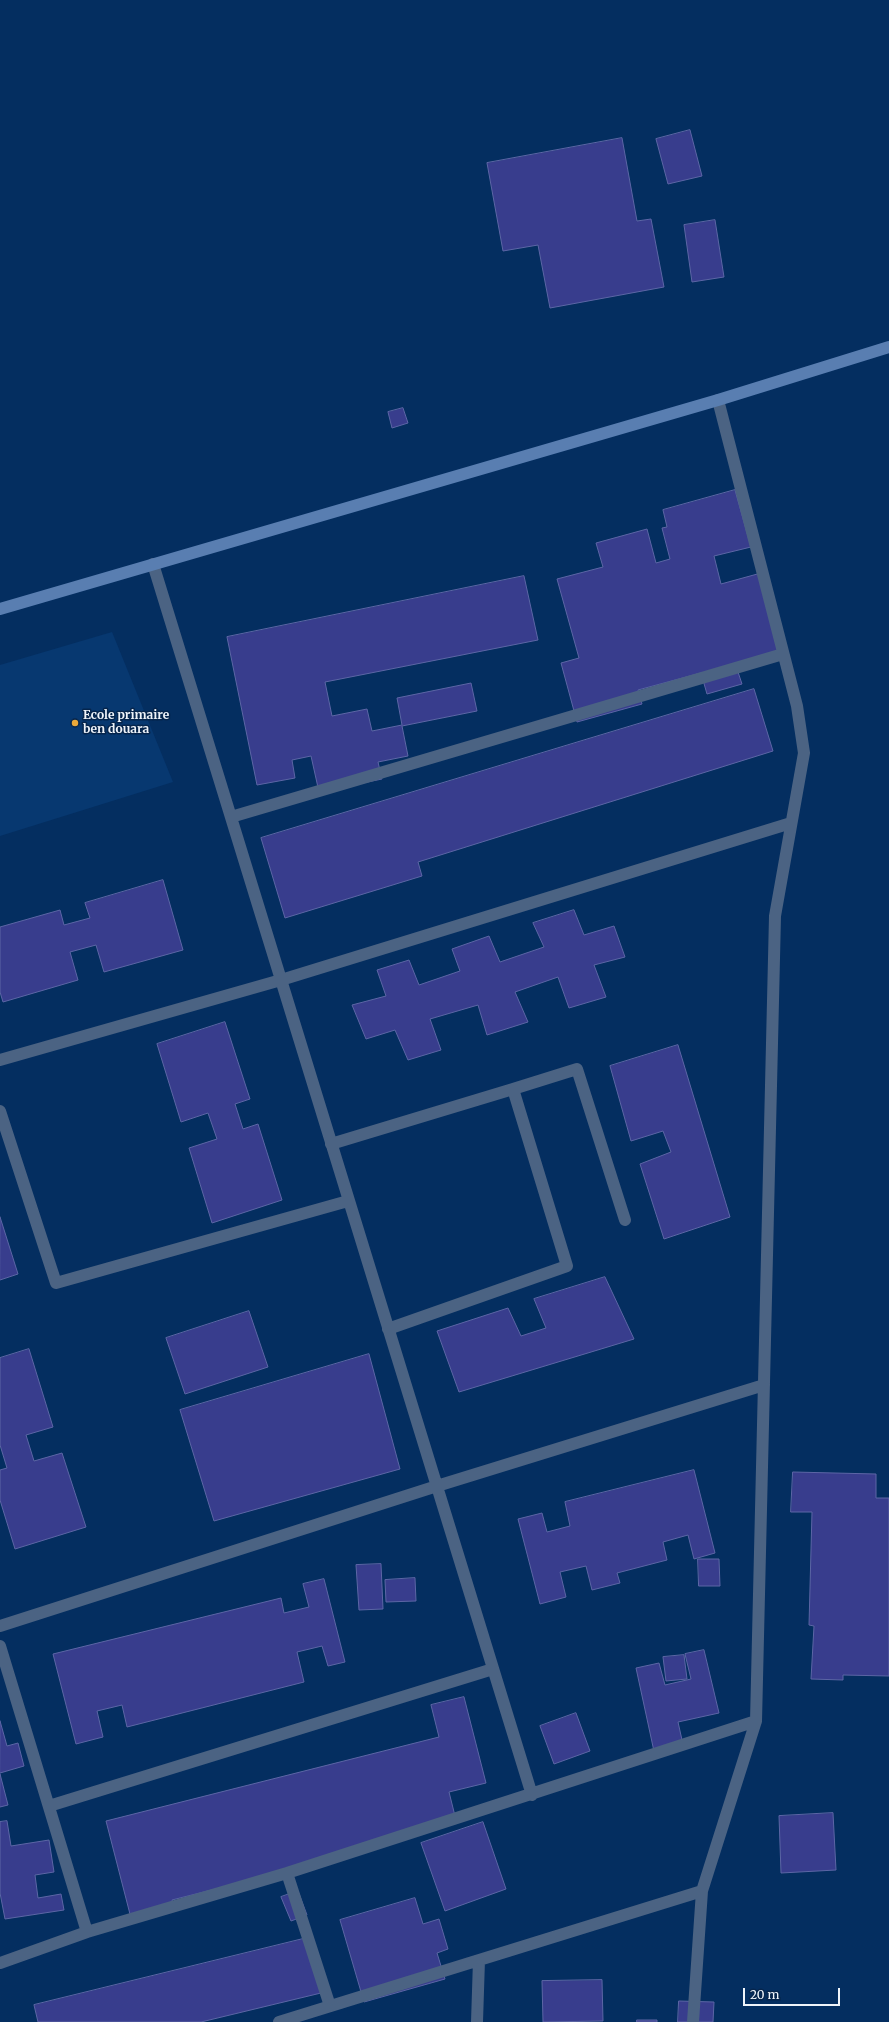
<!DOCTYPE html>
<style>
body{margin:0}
#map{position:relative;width:889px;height:2022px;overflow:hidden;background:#042e60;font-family:Merriweather,serif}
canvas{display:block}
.scale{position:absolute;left:743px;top:1988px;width:97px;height:18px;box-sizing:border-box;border:2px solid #eff4fa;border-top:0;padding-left:5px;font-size:12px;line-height:14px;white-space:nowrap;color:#eff4fa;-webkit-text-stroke:3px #06254c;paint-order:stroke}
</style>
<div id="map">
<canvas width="889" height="2022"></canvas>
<div class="scale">20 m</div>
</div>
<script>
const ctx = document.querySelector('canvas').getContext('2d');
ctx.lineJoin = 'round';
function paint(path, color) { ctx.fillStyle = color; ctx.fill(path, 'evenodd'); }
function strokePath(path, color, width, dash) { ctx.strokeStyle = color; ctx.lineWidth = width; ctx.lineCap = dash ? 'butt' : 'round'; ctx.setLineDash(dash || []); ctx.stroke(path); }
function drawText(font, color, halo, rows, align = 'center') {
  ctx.font = font + ' Merriweather,serif'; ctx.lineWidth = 3; ctx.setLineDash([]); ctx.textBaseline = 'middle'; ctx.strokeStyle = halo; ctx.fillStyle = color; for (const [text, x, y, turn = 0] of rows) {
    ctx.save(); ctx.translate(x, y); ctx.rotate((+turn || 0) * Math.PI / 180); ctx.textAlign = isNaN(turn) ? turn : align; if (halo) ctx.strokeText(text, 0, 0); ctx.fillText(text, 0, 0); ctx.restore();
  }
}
const built = new Path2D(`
 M112,632L173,782L0,836V665Z`);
const building = new Path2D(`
 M690,130L702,176L668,184L656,139Z
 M622,138L637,221L651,219L664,287L550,308L538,245L503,251L487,163Z
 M715,220L724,277L692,282L684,225Z
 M403,408L408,423L392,428L388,412Z
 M735,490L751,547L714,556L721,584L761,573L784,656L737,669L742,684L707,694L701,673L638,690L642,704L577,722L561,663L579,658L557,579L603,567L596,543L647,529L656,563L670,559L662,528L667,527L663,510Z
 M524,576L538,640L325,682L332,716L367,709L372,731L402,725L397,698L471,683L477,711L402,726L408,756L378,762L382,779L319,792L311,756L292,760L295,778L257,785L227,637Z
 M754,689L773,751L418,862L422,876L285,918L261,838Z
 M163,880L183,950L104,972L96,945L70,952L78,980L3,1002L0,992V927L60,910L64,925L90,918L85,903Z
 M574,910L584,935L614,926L625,957L594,965L606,997L569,1008L558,977L515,992L528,1022L487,1035L478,1005L430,1019L441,1050L408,1060L395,1030L366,1039L352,1005L386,996L377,970L409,960L419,985L460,971L452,949L489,936L500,962L544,947L533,923Z
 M225,1022L250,1099L235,1104L243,1129L258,1124L282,1200L212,1223L189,1148L217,1139L208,1113L181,1122L157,1044Z
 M678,1045L730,1217L664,1239L640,1164L671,1152L663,1131L631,1141L610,1066Z
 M0,1217L18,1274L0,1280Z
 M605,1277L634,1339L459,1392L437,1331L508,1308L521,1336L546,1328L534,1299Z
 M249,1311L268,1367L185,1394L166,1338Z
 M29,1349L53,1427L26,1435L34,1461L62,1453L86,1527L15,1549L0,1500V1470L7,1468L0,1445V1358Z
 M369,1354L400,1469L214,1521L180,1410Z
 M694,1470L715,1553L694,1559L688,1535L663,1542L667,1560L617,1573L620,1583L592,1590L586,1566L560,1572L566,1597L540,1604L518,1519L542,1513L547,1532L570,1526L565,1502Z
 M793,1472L876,1474V1498H889V1676L843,1675V1680L811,1679L814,1626L809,1625L812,1512H791Z
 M698,1559H719L720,1586H699Z
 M381,1564L383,1609L359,1610L356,1565Z
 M415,1578L416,1601L386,1602L385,1580Z
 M324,1579L345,1662L328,1666L322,1646L297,1652L304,1682L127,1727L122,1705L97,1711L103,1737L76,1744L53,1654L281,1598L284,1613L309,1607L303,1584Z
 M704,1650L719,1713L678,1722L684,1749L655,1756L636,1668L659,1663L665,1685L691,1679L685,1654Z
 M684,1655L687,1679L666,1681L663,1657Z
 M464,1697L486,1783L449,1792L456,1820L382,1847L172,1900L174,1906L131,1918L106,1821L439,1737L431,1705Z
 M576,1713L590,1751L554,1764L540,1726Z
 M0,1721L7,1746L18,1743L24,1766L0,1773Z
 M0,1774L8,1805L0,1807Z
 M833,1813L836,1870L781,1873L779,1816Z
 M7,1821L11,1846L49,1840L54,1872L35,1875L38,1898L61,1894L64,1910L5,1919L0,1893V1822Z
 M483,1822L506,1889L445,1911L421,1843Z
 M298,1891L307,1915L291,1921L281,1897Z
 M415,1898L423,1924L439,1919L448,1949L437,1953L445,1979L364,2002L340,1920Z
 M307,1938L321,1993L201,2022H38L34,2005Z
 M602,1980L603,2021L543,2022L542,1981Z
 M679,2001L714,2002L713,2022H678Z
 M637,2020H657V2022H637Z`);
const minor = new Path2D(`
 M153,564L532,1795
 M231,817L783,654
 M0,1060L281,980L791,823
 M513,1089L577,1069L625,1220
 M0,1111L56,1283L348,1201
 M331,1144L513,1089L567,1266L388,1329
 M0,1626L437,1486L764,1385
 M0,1646L87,1932
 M49,1806L493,1669
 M287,1873L330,2006
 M0,1963L87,1932L287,1873L756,1721L775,916L804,753L797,706L718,400
 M279,2022L702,1891
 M477,2022L479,1960
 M693,2022L702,1891L756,1721`);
const secondary = new Path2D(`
 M0,609L718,400L889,347`);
const markers = [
 [75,723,4,"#eba93a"]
];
const poiNames = [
 ["Ecole primaire",83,716],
 ["ben douara",83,730]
];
paint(built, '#073870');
paint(building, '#383d8d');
strokePath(building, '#5c66a5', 1);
strokePath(minor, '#4b6383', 12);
strokePath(secondary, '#597eb1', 12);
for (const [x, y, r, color] of markers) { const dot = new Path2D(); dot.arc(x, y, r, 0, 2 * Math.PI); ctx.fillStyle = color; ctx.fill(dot); strokePath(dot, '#06254c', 1.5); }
drawText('bold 12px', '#eff4fa', '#06254c', poiNames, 'left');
</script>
